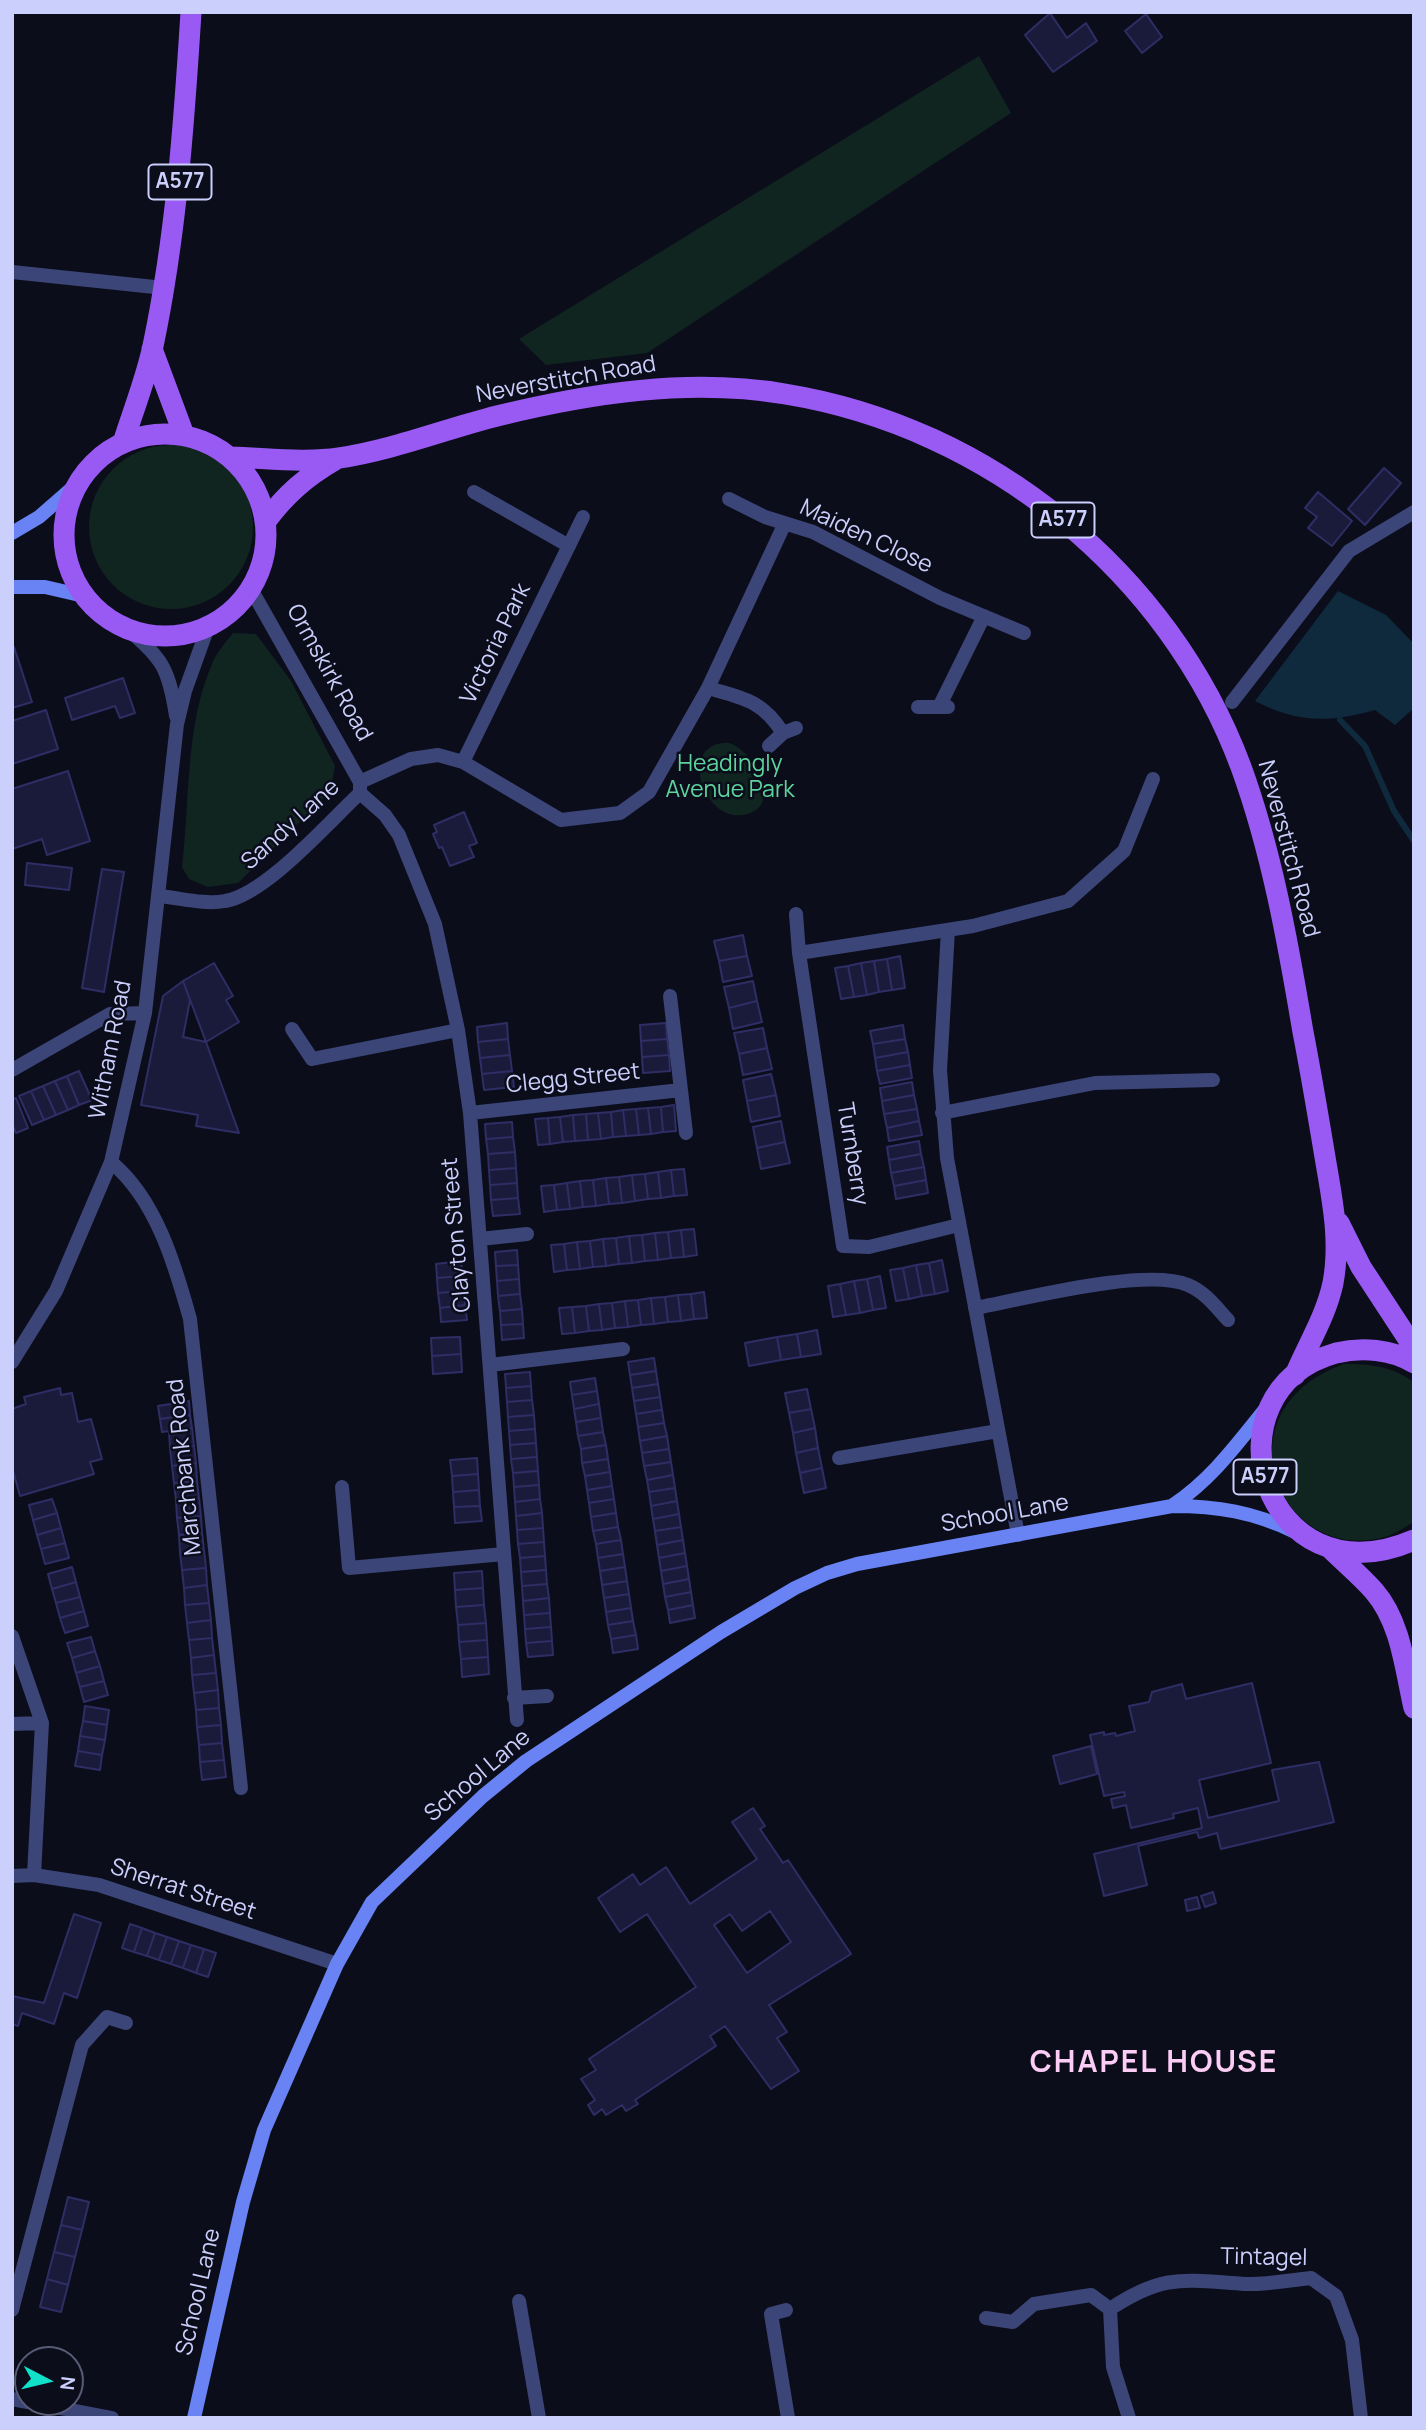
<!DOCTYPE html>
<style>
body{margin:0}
#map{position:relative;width:1426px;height:2430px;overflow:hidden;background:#0c0d1b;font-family:Manrope,sans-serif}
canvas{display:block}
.frame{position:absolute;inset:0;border:14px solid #cacffb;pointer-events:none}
.north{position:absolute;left:14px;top:2346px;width:70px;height:70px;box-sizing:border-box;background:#0c0d1b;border:2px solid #585b75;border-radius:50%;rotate:97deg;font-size:19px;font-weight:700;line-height:28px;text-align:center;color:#cacffb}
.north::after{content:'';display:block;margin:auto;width:24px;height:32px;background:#11e1c9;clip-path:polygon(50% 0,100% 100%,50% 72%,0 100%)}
</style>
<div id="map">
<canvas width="1426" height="2430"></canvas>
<div class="frame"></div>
<div class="north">N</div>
</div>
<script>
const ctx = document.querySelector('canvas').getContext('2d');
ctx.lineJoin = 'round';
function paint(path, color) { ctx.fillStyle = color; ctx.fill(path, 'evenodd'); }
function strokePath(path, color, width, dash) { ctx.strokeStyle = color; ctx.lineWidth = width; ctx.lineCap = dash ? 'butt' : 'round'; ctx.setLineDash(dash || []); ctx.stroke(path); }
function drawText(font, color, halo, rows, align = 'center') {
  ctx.font = font + ' Manrope,sans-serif'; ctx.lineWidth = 5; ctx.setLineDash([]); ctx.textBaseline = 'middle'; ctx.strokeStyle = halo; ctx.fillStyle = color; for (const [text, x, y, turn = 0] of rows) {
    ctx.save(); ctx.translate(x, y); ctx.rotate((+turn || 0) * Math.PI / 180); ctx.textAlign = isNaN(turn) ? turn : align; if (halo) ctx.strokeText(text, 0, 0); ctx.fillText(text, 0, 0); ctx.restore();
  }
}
const green = new Path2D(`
 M979,56L1011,113L647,353L546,365L519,339Z
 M89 527a82 82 0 1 1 164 0a82 82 0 1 1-164 0Z
 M233,633L256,634L291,681L335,766L330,792L238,883L208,887L189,879L182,867C190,801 185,726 212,664C216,653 226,642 233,633Z
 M729,743C757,752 785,810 742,815C701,820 678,740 729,743Z
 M1344,1364C1371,1364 1391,1366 1414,1382V1522C1405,1527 1395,1534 1385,1537C1279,1566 1215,1410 1344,1364Z`);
const water = new Path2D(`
 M1338,591L1386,615L1414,644V708L1395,725L1375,710C1329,723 1297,723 1255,701Z`);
const stream = new Path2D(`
 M1340,720L1365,746L1394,811L1414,841`);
const building = new Path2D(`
 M1050,13L1067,38L1086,23L1097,41L1053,72L1025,35Z
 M1146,14L1162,37L1142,53L1125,31Z
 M1384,468L1401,483L1365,525L1348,509Z
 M1318,492L1352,521L1332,546L1308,528L1317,517L1305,508Z
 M14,647L32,702L12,708V648Z
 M123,678L135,713L120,718L115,706L72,720L65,698Z
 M46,710L58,749L12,764V721Z
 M68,771L90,841L47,855L42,839L12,849V789Z
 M464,812L477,843L469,846L474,857L450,866L442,847L439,848L433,834L437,832L434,825Z
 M27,863L72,868L69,890L25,885Z
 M102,869L124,872L104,992L82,988Z
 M743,935L747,956L719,961L714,941Z
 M747,956L752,976L723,982L719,961Z
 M900,956L905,988L892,990L887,959Z
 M887,959L892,990L879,992L874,961Z
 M874,961L879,992L867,995L861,963Z
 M214,963L233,996L226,1000L239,1022L206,1042L183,981Z
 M861,963L867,995L854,997L848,966Z
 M848,966L854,997L841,999L835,968Z
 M183,981L190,1000L183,1037L206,1042L239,1133L196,1126L198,1115L141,1105L163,996Z
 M753,981L757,1001L729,1008L724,987Z
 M757,1001L762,1022L733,1029L729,1008Z
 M507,1023L508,1039L478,1042L477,1027Z
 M666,1023L667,1039L641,1041L640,1025Z
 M903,1025L905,1039L873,1044L870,1031Z
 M763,1028L767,1048L739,1054L734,1033Z
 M508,1039L510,1055L480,1058L478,1042Z
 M667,1039L669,1055L642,1057L641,1041Z
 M905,1039L908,1052L875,1058L873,1044Z
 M767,1048L772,1069L743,1075L739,1054Z
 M908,1052L910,1065L877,1071L875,1058Z
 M510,1055L512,1071L482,1074L480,1058Z
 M669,1055L670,1071L643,1073L642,1057Z
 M910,1065L912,1078L880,1084L877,1071Z
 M79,1071L92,1100L79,1105L67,1076Z
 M512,1071L514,1087L484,1090L482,1074Z
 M771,1074L776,1095L747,1101L743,1080Z
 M67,1076L79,1105L68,1110L55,1081Z
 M55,1081L68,1110L56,1115L43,1086Z
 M912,1082L914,1095L882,1101L880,1088Z
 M43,1086L56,1115L44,1120L31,1091Z
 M31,1091L44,1120L32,1125L19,1096Z
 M776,1095L780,1116L751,1122L747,1101Z
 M914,1095L917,1109L884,1114L882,1101Z
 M16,1098L28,1128L16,1133L12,1124V1100Z
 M674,1105L676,1131L663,1132L661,1107Z
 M661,1107L663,1132L651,1134L648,1108Z
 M648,1108L651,1134L639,1135L636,1109Z
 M636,1109L639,1135L626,1136L623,1110Z
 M917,1109L919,1121L887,1128L884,1114Z
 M623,1110L626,1136L613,1137L611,1112Z
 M611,1112L613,1137L601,1139L598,1113Z
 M598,1113L601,1139L588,1140L586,1114Z
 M586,1114L588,1140L575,1141L573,1115Z
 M573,1115L575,1141L563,1142L560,1117Z
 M560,1117L563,1142L550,1144L548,1118Z
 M548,1118L550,1144L538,1145L535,1119Z
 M781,1121L785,1142L757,1148L753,1127Z
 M919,1121L922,1135L889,1141L887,1128Z
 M512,1122L513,1137L486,1139L485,1124Z
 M513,1137L515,1152L488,1154L486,1139Z
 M919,1141L921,1154L889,1160L887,1147Z
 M785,1142L790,1163L761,1169L757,1148Z
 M515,1152L516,1168L489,1170L488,1154Z
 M921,1154L924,1167L891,1173L889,1160Z
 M924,1167L926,1180L894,1186L891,1173Z
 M516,1168L517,1183L490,1185L489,1170Z
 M684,1169L687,1195L674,1196L671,1170Z
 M671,1170L674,1196L661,1198L658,1172Z
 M658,1172L661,1198L648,1199L645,1174Z
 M645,1174L648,1199L635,1201L632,1175Z
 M632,1175L635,1201L622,1203L619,1177Z
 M619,1177L622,1203L609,1204L606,1178Z
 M606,1178L609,1204L596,1206L593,1180Z
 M593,1180L596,1206L583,1207L580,1181Z
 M926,1180L928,1193L896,1199L894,1186Z
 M580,1181L583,1207L570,1209L567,1183Z
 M517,1183L518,1198L491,1200L490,1185Z
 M567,1183L570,1209L557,1210L554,1185Z
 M554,1185L557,1210L544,1212L541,1186Z
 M518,1198L520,1214L493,1216L491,1200Z
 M694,1229L697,1255L684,1257L681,1230Z
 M681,1230L684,1257L671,1258L668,1232Z
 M668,1232L671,1258L658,1260L655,1233Z
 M655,1233L658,1260L645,1261L642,1235Z
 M642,1235L645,1261L632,1263L629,1236Z
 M629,1236L632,1263L619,1264L616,1238Z
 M616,1238L619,1264L606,1266L603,1239Z
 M603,1239L606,1266L593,1267L590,1241Z
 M590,1241L593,1267L580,1269L577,1242Z
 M577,1242L580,1269L567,1270L564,1244Z
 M564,1244L567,1270L554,1272L551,1245Z
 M517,1250L518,1265L496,1266L495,1252Z
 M942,1260L948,1291L935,1294L929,1263Z
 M461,1261L463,1276L437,1278L436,1264Z
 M929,1263L935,1294L922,1296L916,1265Z
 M518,1265L519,1279L497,1281L496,1266Z
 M916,1265L922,1296L909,1299L903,1268Z
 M903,1268L909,1299L896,1301L890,1270Z
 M463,1276L464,1291L438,1293L437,1278Z
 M880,1276L886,1308L873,1310L867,1279Z
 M519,1279L520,1294L498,1296L497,1281Z
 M867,1279L873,1310L860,1313L854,1281Z
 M854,1281L860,1313L846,1315L840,1284Z
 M840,1284L846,1315L833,1317L828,1286Z
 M464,1291L465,1305L440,1308L438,1293Z
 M704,1292L707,1318L694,1319L691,1294Z
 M520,1294L522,1309L500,1311L498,1296Z
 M691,1294L694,1319L681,1321L678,1295Z
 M678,1295L681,1321L668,1322L665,1297Z
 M665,1297L668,1322L654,1324L651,1298Z
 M651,1298L654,1324L641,1325L638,1300Z
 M638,1300L641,1325L628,1327L625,1301Z
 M625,1301L628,1327L615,1328L612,1303Z
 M612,1303L615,1328L602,1330L599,1304Z
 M599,1304L602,1330L589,1331L586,1306Z
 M465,1305L467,1320L441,1322L440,1308Z
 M586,1306L589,1331L575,1333L572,1307Z
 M572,1307L575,1333L562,1334L559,1308Z
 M522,1309L523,1324L501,1325L500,1311Z
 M523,1324L524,1338L502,1340L501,1325Z
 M817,1330L821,1354L801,1357L797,1334Z
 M797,1334L801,1357L781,1360L777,1337Z
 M460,1337L461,1354L432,1356L431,1338Z
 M777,1337L781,1360L749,1366L745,1343Z
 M461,1354L462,1372L433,1374L432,1356Z
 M654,1358L656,1371L630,1375L628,1362Z
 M656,1371L658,1384L632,1388L630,1375Z
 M530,1372L531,1386L506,1388L505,1374Z
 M595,1378L597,1391L572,1395L570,1382Z
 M658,1384L660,1397L634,1401L632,1388Z
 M531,1386L532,1400L507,1402L506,1388Z
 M60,1388L61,1395L72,1393L78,1422L91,1419L102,1459L90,1462L94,1474L20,1496L12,1467V1409L26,1404L24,1397Z
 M807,1389L811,1409L789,1413L785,1393Z
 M597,1391L599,1404L574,1409L572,1395Z
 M660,1397L662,1410L636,1414L634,1401Z
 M532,1400L534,1415L508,1417L507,1402Z
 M189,1401L190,1415L160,1419L158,1406Z
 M599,1404L601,1418L576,1422L574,1409Z
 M811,1409L815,1428L793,1433L789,1413Z
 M662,1410L664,1423L638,1427L636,1414Z
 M190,1415L192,1428L162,1432L160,1419Z
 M534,1415L535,1429L509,1431L508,1417Z
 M601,1418L603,1432L578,1436L576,1422Z
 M664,1423L667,1436L640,1441L638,1427Z
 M192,1428L194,1446L170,1448L169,1431Z
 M815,1428L818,1448L796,1453L793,1433Z
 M535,1429L536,1443L510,1445L509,1431Z
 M603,1432L606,1445L581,1449L578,1436Z
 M667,1436L669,1449L642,1453L640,1441Z
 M536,1443L537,1457L511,1459L510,1445Z
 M606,1445L608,1459L582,1463L581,1449Z
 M194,1446L196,1463L172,1466L170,1448Z
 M818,1448L822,1468L800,1473L796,1453Z
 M669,1449L671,1462L644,1466L642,1453Z
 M537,1457L538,1471L513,1473L511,1459Z
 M477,1458L478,1474L452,1476L450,1460Z
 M608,1459L610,1472L585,1476L582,1463Z
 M671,1462L673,1475L647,1480L644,1466Z
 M196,1463L197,1481L174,1483L172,1466Z
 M822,1468L826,1488L804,1493L800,1473Z
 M538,1471L539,1485L514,1487L513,1473Z
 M610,1472L612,1486L587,1490L585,1476Z
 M478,1474L479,1490L453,1492L452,1476Z
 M673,1475L675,1488L649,1492L647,1480Z
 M197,1481L199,1498L176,1500L174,1483Z
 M539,1485L540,1499L515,1502L514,1487Z
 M612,1486L614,1499L589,1503L587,1490Z
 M675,1488L677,1501L651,1506L649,1492Z
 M479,1490L480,1506L454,1507L453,1492Z
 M199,1498L201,1516L177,1518L176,1500Z
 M52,1499L57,1513L33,1520L29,1505Z
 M540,1499L542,1513L516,1516L515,1502Z
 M614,1499L616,1513L591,1517L589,1503Z
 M677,1501L679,1514L653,1519L651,1506Z
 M480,1506L482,1521L455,1523L454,1507Z
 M57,1513L61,1528L37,1535L33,1520Z
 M542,1513L543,1528L517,1530L516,1516Z
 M616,1513L618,1527L593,1531L591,1517Z
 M679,1514L681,1527L655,1531L653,1519Z
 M201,1516L202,1533L179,1535L177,1518Z
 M618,1527L621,1540L596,1544L593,1531Z
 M681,1527L683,1540L657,1545L655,1531Z
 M61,1528L65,1543L41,1549L37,1535Z
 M543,1528L544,1542L518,1544L517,1530Z
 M202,1533L204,1550L180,1553L179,1535Z
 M621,1540L623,1554L598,1558L596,1544Z
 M683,1540L685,1553L659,1558L657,1545Z
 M544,1542L545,1556L520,1558L518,1544Z
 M65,1543L69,1558L45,1564L41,1549Z
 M204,1550L206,1568L182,1570L180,1553Z
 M685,1553L687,1566L661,1571L659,1558Z
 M623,1554L625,1567L600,1571L598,1558Z
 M545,1556L546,1570L521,1572L520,1558Z
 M687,1566L689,1579L663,1584L661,1571Z
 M72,1567L76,1582L52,1589L48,1574Z
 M625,1567L627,1581L602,1585L600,1571Z
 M206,1568L207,1585L184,1588L182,1570Z
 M546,1570L547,1584L522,1586L521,1572Z
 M482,1571L483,1588L455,1590L454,1573Z
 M689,1579L691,1592L665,1597L663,1584Z
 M627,1581L629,1594L604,1598L602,1585Z
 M76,1582L80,1597L56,1603L52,1589Z
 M547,1584L549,1598L523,1601L522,1586Z
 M207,1585L209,1603L185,1605L184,1588Z
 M483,1588L484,1605L456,1607L455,1590Z
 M691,1592L693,1605L668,1610L665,1597Z
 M629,1594L631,1608L606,1612L604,1598Z
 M80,1597L84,1611L60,1618L56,1603Z
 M549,1598L550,1613L524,1615L523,1601Z
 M209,1603L211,1620L187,1623L185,1605Z
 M484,1605L486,1623L458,1625L456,1607Z
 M693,1605L695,1618L670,1623L668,1610Z
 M631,1608L633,1621L608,1625L606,1612Z
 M84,1611L88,1626L65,1633L60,1618Z
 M550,1613L551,1627L525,1629L524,1615Z
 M211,1620L212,1638L189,1640L187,1623Z
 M633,1621L636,1635L611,1639L608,1625Z
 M486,1623L487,1640L459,1642L458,1625Z
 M551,1627L552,1641L526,1643L525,1629Z
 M636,1635L638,1649L613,1653L611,1639Z
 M91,1637L95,1651L72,1658L67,1643Z
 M212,1638L214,1655L191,1658L189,1640Z
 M487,1640L488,1657L461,1659L459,1642Z
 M552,1641L553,1655L528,1657L526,1643Z
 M95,1651L100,1666L76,1673L72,1658Z
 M214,1655L216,1673L192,1675L191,1658Z
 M488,1657L489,1674L462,1677L461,1659Z
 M100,1666L104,1681L80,1687L76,1673Z
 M216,1673L218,1690L194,1693L192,1675Z
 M104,1681L108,1695L84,1702L80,1687Z
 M1252,1683L1271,1763L1199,1780L1208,1818L1279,1801L1272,1770L1319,1762L1334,1822L1221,1849L1217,1833L1199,1838L1197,1832L1138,1846L1147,1885L1104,1896L1094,1854L1202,1828L1198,1808L1173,1814L1174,1818L1131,1828L1126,1805L1113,1808L1111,1799L1125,1796L1124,1792L1104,1796L1090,1735L1104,1732V1735L1115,1733L1116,1736L1135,1731L1129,1706L1149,1702L1152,1692L1182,1684L1186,1699Z
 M218,1690L219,1708L196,1710L194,1693Z
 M85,1706L109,1710L107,1725L83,1721Z
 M219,1708L221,1725L197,1727L196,1710Z
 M83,1721L107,1725L105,1740L80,1736Z
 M221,1725L222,1743L199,1745L197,1727Z
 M80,1736L105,1740L102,1755L78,1751Z
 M222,1743L224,1760L200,1762L199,1745Z
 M1091,1746L1097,1774L1060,1784L1053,1756Z
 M78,1751L102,1755L100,1770L75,1766Z
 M224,1760L226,1777L202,1780L200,1762Z
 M753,1808L765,1826L760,1829L783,1863L788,1860L851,1954L769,2005L787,2032L777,2038L799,2071L771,2089L725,2026L710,2036L716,2046L635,2100L638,2104L626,2111L622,2105L606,2115L602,2109L594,2115L588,2105L595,2100L581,2079L596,2070L589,2059L696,1987L647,1914L620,1932L598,1898L633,1874L640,1885L666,1867L690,1904L757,1859L732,1822ZM770,1911L791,1942L747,1973L714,1925L730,1914L742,1931Z
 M1213,1892L1216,1903L1205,1907L1201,1896Z
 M1197,1897L1200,1908L1187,1911L1185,1900Z
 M74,1914L101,1923L77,1998L64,1993L54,2024L22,2013L18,2026L12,2024V1996L44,2003Z
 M130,1924L142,1928L134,1952L122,1948Z
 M142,1928L155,1933L147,1956L134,1952Z
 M155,1933L167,1937L159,1960L147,1956Z
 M167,1937L179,1941L171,1964L159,1960Z
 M179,1941L191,1945L183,1968L171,1964Z
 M191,1945L204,1949L196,1973L183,1968Z
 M204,1949L216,1953L208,1977L196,1973Z
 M68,2197L89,2202L82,2230L61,2225Z
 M61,2225L82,2230L75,2257L54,2252Z
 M54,2252L75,2257L68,2285L47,2279Z
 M47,2279L68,2285L61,2312L40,2307Z`);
const street = new Path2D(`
 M12,272L164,288
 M474,492L569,546
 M729,499L765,517L813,532L940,598L1024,633
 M251,589L360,782
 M127,629C163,658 169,670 176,716
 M708,688C743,698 762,700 783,733
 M1232,702L1349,551L1414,512
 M940,705L984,616
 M918,707H948
 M769,746L783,733L796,728
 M463,762L583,517
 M360,782L411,759L438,755L463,762L561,820L620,813L649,792L708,688L785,523
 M360,793L385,815L399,835L435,924L458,1030L470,1113L517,1720
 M160,896C180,898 205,905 225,901C265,895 328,823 360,793V784
 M796,914L799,953L843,1246L869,1247L959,1225
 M948,930L940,1070L947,1158L1018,1535
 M799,953L973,926L1068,901L1124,851L1153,779
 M670,996L686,1133
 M292,1029L312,1059L458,1030
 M12,1070L110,1014L145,1013
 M470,1113L681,1090
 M942,1113L1095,1083L1213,1080
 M111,1162C156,1199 175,1265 190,1319L241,1788
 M480,1239L527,1234
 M975,1308C1024,1299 1146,1267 1188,1285C1205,1292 1216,1307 1228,1320
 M12,1362L56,1291L111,1162L145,1013L177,724L185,691L208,627
 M490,1365L623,1349
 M839,1458L998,1431
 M342,1487L349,1568L504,1554
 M12,1636L42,1723L34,1875
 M514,1698L547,1696
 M12,1724L42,1723
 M12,1876L34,1875L99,1885L337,1964
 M519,2301L539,2418
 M12,2310L82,2045L107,2017L126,2023
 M786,2310L771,2314L788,2418
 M986,2318L1013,2322L1034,2304L1091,2295L1110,2309
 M12,2399L28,2402
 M29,2402L112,2418
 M1129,2418L1113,2367L1110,2309C1164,2273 1185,2280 1245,2284C1266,2285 1290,2280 1311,2278L1336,2296L1352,2340L1361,2418`);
const secondary = new Path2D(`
 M12,533L39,517L78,483
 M12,587H45L84,596
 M1173,1505C1212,1479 1237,1444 1267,1407
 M194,2418L243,2202L264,2130L337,1964L372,1902L483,1796L526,1761L721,1632L795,1588L827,1573L857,1564L1172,1506C1217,1506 1254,1512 1295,1532`);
const primary = new Path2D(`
 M152,349L184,435
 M64 535a101 101 0 1 1 202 0a101 101 0 1 1-202 0Z
 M123,443C133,411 146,379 153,346C176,236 184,125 191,12
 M231,457C266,458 305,463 339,458C393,450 445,429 497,416C591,393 689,378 785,394C989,427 1169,573 1241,767C1272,852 1288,943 1303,1032C1311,1073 1318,1115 1325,1157C1332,1199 1341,1240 1333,1283C1326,1316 1308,1344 1295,1375
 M266,521C286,494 306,477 335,460
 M1339,1223L1361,1267L1414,1348
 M1414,1363C1392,1349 1361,1347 1336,1353C1200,1391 1263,1605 1414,1540
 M1331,1549C1345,1563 1361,1576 1374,1591C1401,1622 1405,1669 1414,1708`);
const shields = [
 [180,182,63],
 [1063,520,63],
 [1265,1477,63]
];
const shieldNames = [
 ["A577",180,182],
 ["A577",1063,520],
 ["A577",1265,1477]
];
const streetNames = [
 ["Neverstitch Road",566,380,-10],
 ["Maiden Close",866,537,25],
 ["Victoria Park",496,644,-64],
 ["Ormskirk Road",329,673,61],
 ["Sandy Lane",291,825,-42],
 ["Neverstitch Road",1288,849,75],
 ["Witham Road",111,1050,-79],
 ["Clegg Street",573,1079,-6],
 ["Turnberry",852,1154,81],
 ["Clayton Street",457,1235,-95],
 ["Marchbank Road",185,1467,-96],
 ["School Lane",1005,1514,-10],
 ["School Lane",478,1776,-40],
 ["Sherrat Street",183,1890,18],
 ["Tintagel",1264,2258,1],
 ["School Lane",199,2292,-77]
];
const parkNames = [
 ["Headingly",730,765],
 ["Avenue Park",730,791]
];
const districtNames = [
 ["CHAPEL HOUSE",1154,2064]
];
paint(green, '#10251f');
paint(water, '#0f2a3d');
strokePath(stream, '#0f2a3d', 6);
paint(building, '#1a1a3b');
strokePath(building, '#2e2e65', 2);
strokePath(street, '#3b4577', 14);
strokePath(secondary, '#6983f4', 14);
strokePath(primary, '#995af3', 21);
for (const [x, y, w] of shields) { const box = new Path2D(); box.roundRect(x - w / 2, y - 17.5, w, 35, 5); ctx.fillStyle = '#0c0d1b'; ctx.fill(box); strokePath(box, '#cacffb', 2); }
drawText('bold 21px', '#cacffb', null, shieldNames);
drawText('23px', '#cacffb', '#0c0d1b', streetNames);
drawText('23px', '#5dd49d', '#0c0d1b', parkNames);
ctx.letterSpacing = '2px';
drawText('bold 30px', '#fbccf4', '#0c0d1b', districtNames);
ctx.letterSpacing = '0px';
</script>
